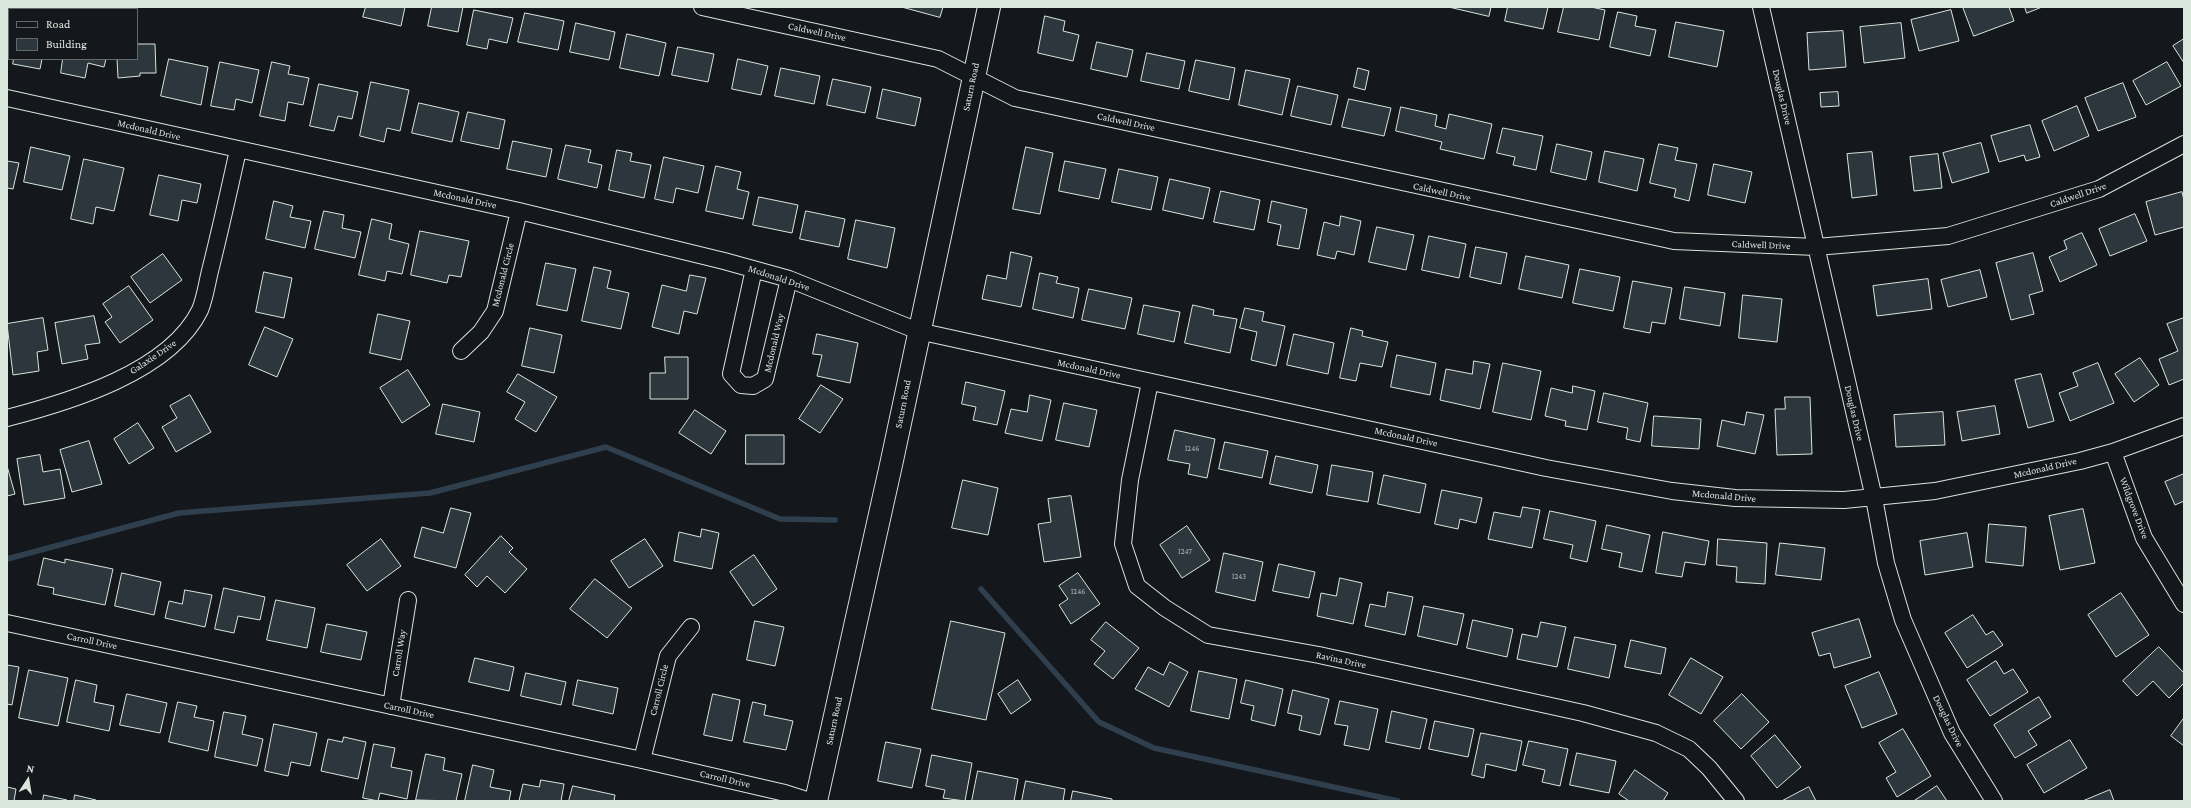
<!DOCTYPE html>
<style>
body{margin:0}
#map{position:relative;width:2191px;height:808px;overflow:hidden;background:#14181c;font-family:"Crimson Pro",serif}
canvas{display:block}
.frame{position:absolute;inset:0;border:8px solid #d8e6dc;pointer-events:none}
.legend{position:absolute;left:8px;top:8px;width:130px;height:52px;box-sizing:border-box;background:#14181c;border:1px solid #626a69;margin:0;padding:5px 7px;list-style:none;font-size:12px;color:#d8e6dc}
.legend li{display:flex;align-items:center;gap:8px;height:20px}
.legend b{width:20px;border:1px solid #626a69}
.north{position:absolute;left:8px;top:760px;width:40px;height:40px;-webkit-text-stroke:3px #14181c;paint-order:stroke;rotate:12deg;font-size:11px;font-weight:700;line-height:16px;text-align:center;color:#d8e6dc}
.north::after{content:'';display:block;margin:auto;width:14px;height:18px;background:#d8e6dc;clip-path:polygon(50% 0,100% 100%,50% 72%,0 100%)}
</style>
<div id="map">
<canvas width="2191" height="808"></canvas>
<div class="frame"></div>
<ul class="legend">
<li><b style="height:5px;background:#14181c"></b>Road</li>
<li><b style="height:11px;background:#2c363c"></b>Building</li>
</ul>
<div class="north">N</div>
</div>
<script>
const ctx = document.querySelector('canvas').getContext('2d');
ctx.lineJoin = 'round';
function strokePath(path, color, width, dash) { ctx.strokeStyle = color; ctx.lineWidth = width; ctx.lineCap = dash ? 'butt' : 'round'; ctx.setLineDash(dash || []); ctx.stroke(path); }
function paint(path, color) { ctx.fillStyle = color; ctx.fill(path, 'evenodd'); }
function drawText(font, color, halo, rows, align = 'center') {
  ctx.font = font + ' "Crimson Pro",serif'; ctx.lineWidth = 3; ctx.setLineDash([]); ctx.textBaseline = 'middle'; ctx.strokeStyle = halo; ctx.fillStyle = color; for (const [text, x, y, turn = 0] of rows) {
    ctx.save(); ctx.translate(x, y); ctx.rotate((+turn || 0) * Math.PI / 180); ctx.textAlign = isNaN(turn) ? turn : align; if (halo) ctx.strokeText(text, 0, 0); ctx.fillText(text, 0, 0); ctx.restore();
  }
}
const stream = new Path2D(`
 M7,559L179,513L430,493L606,447L780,519L835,520
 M981,589L1099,722L1154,748L1398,801`);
const building = new Path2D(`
 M366,7H405L401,26L363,17Z
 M432,7H463L458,32L428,26Z
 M902,7H943L940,17Z
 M1449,7H1491L1489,16Z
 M1508,7H1548L1543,29L1505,21Z
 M1564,7H1591L1605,10L1599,40L1558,32Z
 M1963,7H2009L2014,21L1974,36Z
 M2025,7H2042L2027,13Z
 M474,10L513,18L507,43L489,39L487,49L467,45Z
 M1951,10L1959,41L1919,51L1911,20Z
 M1618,12L1637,16L1635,26L1656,30L1650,56L1610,47Z
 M525,13L564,21L558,50L518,42Z
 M1045,16L1065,21L1063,31L1079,35L1073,61L1038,53Z
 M1676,22L1724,31L1717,67L1669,57Z
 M576,23L615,32L609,60L570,52Z
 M1901,23L1905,58L1864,63L1860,27Z
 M1843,31L1846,67L1809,70L1807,33Z
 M627,34L666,43L659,76L620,68Z
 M2184,39V63L2173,46Z
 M1097,42L1133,50L1127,77L1091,69Z
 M137,44H155L156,73H140V76L118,78L117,59H137Z
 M678,47L714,54L708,82L672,75Z
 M1147,53L1185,61L1179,89L1141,81Z
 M14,59H42L40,69L13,64Z
 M63,59H106L104,67L88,63L85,78L61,73Z
 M169,59L208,67L201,105L161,96Z
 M738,59L768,66L761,95L732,89Z
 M1196,60L1235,68L1229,100L1189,91Z
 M220,62L259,70L252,103L236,99L234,110L211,106Z
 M272,62L290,66L288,74L309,78L303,105L288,102L285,121L260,116Z
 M2167,62L2181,86L2146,105L2133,81Z
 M781,68L820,76L814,104L775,96Z
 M1358,68L1369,71L1365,90L1354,87Z
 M1246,70L1290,79L1282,115L1239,105Z
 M833,79L871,87L865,113L827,105Z
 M371,82L409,90L400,131L387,128L384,142L360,136Z
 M2123,83L2136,117L2098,131L2085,98Z
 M319,84L358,92L352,119L338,116L334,131L310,126Z
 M1298,86L1338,95L1331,125L1291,116Z
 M883,89L921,98L915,126L877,118Z
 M1838,92L1839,106L1821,107L1820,93Z
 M1349,99L1391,108L1384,136L1342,127Z
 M419,103L459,112L452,142L412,133Z
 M2077,106L2089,136L2054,151L2042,121Z
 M1401,107L1437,115L1435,126L1446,129L1449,114L1492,124L1484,159L1440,149L1442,142L1396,131Z
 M468,112L505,120L499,149L461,141Z
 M2030,125L2040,157L2026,161L2024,155L1999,162L1991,136Z
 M1503,128L1543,136L1536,170L1513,165L1515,157L1497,153Z
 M513,141L552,149L546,177L507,169Z
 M1981,143L1989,172L1952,183L1943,153Z
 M1557,144L1592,152L1586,180L1551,172Z
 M1659,144L1678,148L1675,160L1697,164L1689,201L1674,197L1676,189L1650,183Z
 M566,145L591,150L588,162L602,165L597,188L558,179Z
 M31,147L70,156L62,190L24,182Z
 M1026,147L1053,153L1040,214L1013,209Z
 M617,150L632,153L630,161L651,165L644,198L609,190Z
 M1605,151L1644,159L1637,191L1599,182Z
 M1872,152L1877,195L1852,198L1847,154Z
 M1938,154L1942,188L1914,191L1910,157Z
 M664,157L704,166L698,193L676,188L673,203L655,199Z
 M84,159L124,168L114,211L96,207L93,224L71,219Z
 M7,161L19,163L13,189L7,188Z
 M1065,161L1106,169L1099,199L1059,191Z
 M1714,164L1752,172L1745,203L1708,195Z
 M716,166L741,172L737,189L749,192L743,219L706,211Z
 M1119,169L1158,177L1151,210L1112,202Z
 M159,175L201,184L197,203L182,200L178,221L150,215Z
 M1170,179L1210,188L1203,219L1163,210Z
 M1221,191L1260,200L1254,230L1214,222Z
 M2182,192L2184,200V227L2155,235L2146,202Z
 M759,197L798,205L792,233L753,225Z
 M274,201L293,206L290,217L311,221L305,248L266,239Z
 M1272,201L1307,209L1299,249L1277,245L1281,225L1268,222Z
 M324,211L344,215L342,228L361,232L355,258L315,249Z
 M806,211L845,219L839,247L800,239Z
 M2135,214L2147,241L2110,256L2099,229Z
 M1341,216L1361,221L1354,255L1337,251L1335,259L1317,255L1324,222L1339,226Z
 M372,219L392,224L389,239L409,244L402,274L387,271L385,281L359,275Z
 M856,220L895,228L887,268L848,259Z
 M1377,227L1414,235L1406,270L1369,262Z
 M420,231L469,241L461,277L449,275L447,283L411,275Z
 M2082,233L2097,265L2060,282L2049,257L2067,249L2064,241Z
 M1429,236L1466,244L1459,278L1422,270Z
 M1476,247L1507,253L1501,284L1470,277Z
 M1011,252L1032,257L1021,307L982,299L987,275L1006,279Z
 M2033,253L2043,291L2029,295L2034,314L2011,320L1996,263Z
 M163,254L182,280L150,303L131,277Z
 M1526,256L1569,265L1562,298L1519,289Z
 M546,263L576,269L567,311L537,305Z
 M594,267L611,271L607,288L629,293L621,329L582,321Z
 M1580,269L1620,277L1613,311L1573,303Z
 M1980,270L1987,297L1948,307L1941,280Z
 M264,272L292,278L284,318L256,312Z
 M1040,273L1058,277L1056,283L1079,288L1073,318L1033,309Z
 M690,275L706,278L697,314L684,311L679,334L652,327L662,285L686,291Z
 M1928,279L1932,309L1877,316L1873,286Z
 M1633,281L1672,288L1665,324L1652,322L1650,333L1624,328Z
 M129,286L153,320L120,343L105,322L112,317L103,304Z
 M1685,287L1725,293L1720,326L1680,319Z
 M1089,289L1132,298L1125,329L1082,320Z
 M1743,295L1782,299L1777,342L1739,338Z
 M1144,305L1180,312L1174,342L1138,334Z
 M1193,305L1214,310L1213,315L1237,319L1230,353L1185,343Z
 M1245,308L1264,312L1262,321L1285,326L1276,366L1251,360L1257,332L1240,328Z
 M378,314L410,321L401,360L370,353Z
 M94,316L100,343L85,345L88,359L62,364L55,323Z
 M43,318L48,350L37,352L39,371L13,375L7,324Z
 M2184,318V379L2169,385L2159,359L2178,351L2167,324Z
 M265,327L293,339L277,377L249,365Z
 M530,328L562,335L554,373L522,366Z
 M1351,328L1363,331L1362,336L1388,342L1382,367L1360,363L1356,381L1340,378Z
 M817,334L858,343L850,383L817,376L822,355L813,354Z
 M1294,334L1334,343L1328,374L1287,365Z
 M1397,355L1436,363L1430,395L1391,387Z
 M665,357H688V399H650V373H665Z
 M2140,358L2159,385L2134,402L2115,374Z
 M1474,361L1490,364L1480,409L1440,400L1446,369L1472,374Z
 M1503,363L1541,371L1531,420L1493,412Z
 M2098,363L2114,403L2070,421L2059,393L2078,386L2073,373Z
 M408,370L430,405L402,423L380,388Z
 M518,374L557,397L536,432L515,419L525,402L507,392Z
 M2041,374L2054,421L2028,428L2015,380Z
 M966,382L1005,391L997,425L973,420L976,407L962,404Z
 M821,385L843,399L820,433L799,419Z
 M1573,386L1595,391L1587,430L1565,426L1566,421L1545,416L1551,388L1572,393Z
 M1604,393L1648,403L1640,442L1626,439L1628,428L1598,422Z
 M190,395L211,432L176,452L162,427L177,418L170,406Z
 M1030,395L1051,400L1042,441L1005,433L1011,409L1027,412Z
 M1785,397H1810L1812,454L1777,455L1775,409H1785Z
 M1064,403L1097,410L1089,447L1056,440Z
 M443,404L480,412L474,442L436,434Z
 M1995,406L2000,434L1962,441L1957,412Z
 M695,410L726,431L711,454L679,433Z
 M1747,412L1764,415L1755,454L1717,446L1722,420L1744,425Z
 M1943,412L1945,445L1896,447L1894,415Z
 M1654,416L1701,419L1699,449L1652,446Z
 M138,423L154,448L129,464L114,439Z
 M1175,430L1215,439L1207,478L1188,474L1190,464L1168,460Z
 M746,435H784V464H746Z
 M89,441L102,484L72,492L60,450Z
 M1225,442L1268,451L1262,478L1219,469Z
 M40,455L43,472L60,469L65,498L24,505L17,459Z
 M1276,456L1318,465L1312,493L1270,484Z
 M1332,465L1373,472L1368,502L1327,495Z
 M7,466L15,494L7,496Z
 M2184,474V501L2175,505L2165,482Z
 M1384,475L1426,484L1420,513L1378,504Z
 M963,480L998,488L988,535L952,528Z
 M1442,490L1482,498L1476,523L1460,519L1458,529L1435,524Z
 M1071,496L1081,557L1044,562L1038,524L1051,522L1048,499Z
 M1523,507L1540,510L1532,548L1488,539L1494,512L1520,517Z
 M451,508L471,513L456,568L414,557L422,527L443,533Z
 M2083,509L2095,563L2060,570L2049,516Z
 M1550,511L1596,521L1587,562L1570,558L1573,545L1544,539Z
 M1989,524L2026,527L2023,566L1986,562Z
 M1607,525L1650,535L1642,572L1619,567L1622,553L1602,549Z
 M1187,526L1210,560L1182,578L1160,545Z
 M702,529L719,533L712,569L674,561L679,532L700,537Z
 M1663,532L1709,541L1705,565L1685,562L1682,577L1656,573Z
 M1967,533L1973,567L1925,575L1920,541Z
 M501,536L513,548L509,552L527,569L505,593L487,576L477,587L465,575Z
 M381,539L401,566L367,591L347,565Z
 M645,539L663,566L629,588L611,561Z
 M1718,539L1767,543L1765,584L1736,582L1737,567L1717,565Z
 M1780,543L1825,548L1821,580L1776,575Z
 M1224,553L1263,562L1255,601L1216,592Z
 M754,555L777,589L753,606L730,572Z
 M44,558L65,563V559L113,569L105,605L53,594L54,588L38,585Z
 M1279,564L1315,572L1309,598L1273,591Z
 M122,573L161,582L154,615L115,606Z
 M1078,573L1100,604L1071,624L1059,605L1068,599L1059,586Z
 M1340,578L1362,583L1353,624L1317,616L1321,593L1336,596Z
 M595,579L632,608L607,638L570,609Z
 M224,588L265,597L260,620L238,616L234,633L215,629Z
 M185,590L212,595L205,627L165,618L169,601L182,604Z
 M1388,592L1413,597L1405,635L1365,626L1370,604L1385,607Z
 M2121,593L2149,635L2116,657L2088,615Z
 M276,600L315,608L307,648L267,640Z
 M1424,606L1464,614L1457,645L1418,636Z
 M1973,615L1986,635L1993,631L2003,645L1967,668L1945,633Z
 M1859,619L1871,657L1834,668L1830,653L1819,656L1812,633Z
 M1473,620L1513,629L1507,657L1467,648Z
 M755,621L784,627L775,666L747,660Z
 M951,621L1005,633L986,720L932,709Z
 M1106,622L1139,648L1113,679L1094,664L1105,651L1091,640Z
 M1541,622L1566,627L1557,667L1517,659L1522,634L1537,637Z
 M327,624L367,632L361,660L321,652Z
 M1575,637L1616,645L1609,678L1568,669Z
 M1631,640L1666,648L1661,674L1625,667Z
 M2159,647L2184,673V683L2169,698L2153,681L2137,696L2123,681Z
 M475,658L514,667L509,691L469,682Z
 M1691,658L1723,677L1701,714L1669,695Z
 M1996,661L2004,674L2013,669L2028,692L1990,716L1967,680Z
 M1170,662L1188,672L1169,707L1135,689L1148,667L1163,675Z
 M7,665L19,667L12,705L7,704Z
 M29,670L68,678L58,726L19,718Z
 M1199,671L1237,679L1229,719L1191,711Z
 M1879,672L1897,714L1862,728L1845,686Z
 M526,673L566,682L561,705L521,696Z
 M76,680L97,685L94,702L114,706L109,731L67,722Z
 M578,680L618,688L613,714L573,705Z
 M1018,680L1031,700L1011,714L998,694Z
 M1246,680L1283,689L1275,726L1251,720L1254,706L1241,703Z
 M1293,690L1329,699L1320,735L1299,730L1302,716L1288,713Z
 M127,694L167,703L160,733L120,725Z
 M713,694L740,700L732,741L704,735Z
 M1742,694L1769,722L1741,749L1714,721Z
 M2039,697L2051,717L2028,731L2037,745L2015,758L1994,725Z
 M1340,701L1378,709L1369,750L1344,745L1348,726L1335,724Z
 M178,702L197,706L194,717L214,721L208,751L169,742Z
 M753,702L766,705L764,715L793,721L786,750L744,742Z
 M1392,711L1427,719L1420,749L1386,742Z
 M224,712L246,716L242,734L263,739L257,766L215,757Z
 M2184,718V746L2171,736Z
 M1435,721L1474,729L1468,757L1429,749Z
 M274,724L317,733L310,766L291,762L288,776L265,771Z
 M1903,729L1931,776L1897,797L1886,778L1896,772L1879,743Z
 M1481,733L1522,741L1516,771L1486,764L1484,778L1472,775Z
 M1775,735L1801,767L1777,788L1751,756Z
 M344,737L366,742L358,779L321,771L328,739L342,742Z
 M2070,740L2087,768L2044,793L2027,765Z
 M1529,741L1568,749L1560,786L1542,782L1545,770L1523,765Z
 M886,742L921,749L912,788L878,781Z
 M374,744L395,748L391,767L412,771L407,799L380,793L378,801L363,798Z
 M1577,753L1616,761L1609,793L1570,785Z
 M426,754L445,758L443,770L462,774L456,801L416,800Z
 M932,755L972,763L965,801L943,798L945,790L926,786Z
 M473,765L494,770L490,787L511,791L509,801H465Z
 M1635,770L1668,793L1663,801H1629L1619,794Z
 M978,771L1018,779L1014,801H972Z
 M541,780L564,784L561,801H519L523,784L539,787Z
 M1026,781L1065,789L1063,801H1022Z
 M573,786L615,795L614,801H569Z
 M1937,786L1947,801H1914Z
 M7,787L16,789L14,801H7Z
 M1809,787L1816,801H1782Z
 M2110,790L2114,801H2083Z
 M1073,791L1112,799V801H1071Z
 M44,795L67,800L66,801H43Z
 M75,795L96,800V801H74Z`);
const street = new Path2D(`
 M702,7L938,59L1015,98L1674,241L1816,247L1948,236L2099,189L2184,144
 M1761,7L1874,498L1886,563L1903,620L1952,733L1994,801
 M7,98L519,211L724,261L789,279L918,331L1546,468L1672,491L1735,498L1844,500L1935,491L2080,461L2113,452L2184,426
 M754,269L731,374L741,385L753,386L765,379L789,279
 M461,351L481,332L495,311L519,211
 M1150,382L1130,480L1123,544L1137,586L1165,608L1208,635L1319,655L1583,713L1656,733L1689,749L1709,768L1736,801
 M7,418C69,402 170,372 200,310C205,298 207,283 210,271C220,231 229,191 238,150
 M2113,452L2144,538L2184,604
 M7,623L642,760L785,793L810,801
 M391,706L408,600
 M642,760L668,656L691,627`);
const secondary = new Path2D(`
 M816,801L891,465L989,7`);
const numberNames = [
 ["1246",1192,449],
 ["1247",1185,552],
 ["1243",1239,577],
 ["1246",1078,592]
];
const streetNames = [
 ["Caldwell Drive",817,32,12],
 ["Saturn Road",971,87,-78],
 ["Douglas Drive",1782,97,77],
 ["Caldwell Drive",1126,122,12],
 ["Mcdonald Drive",149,130,13],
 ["Caldwell Drive",1442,192,12],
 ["Caldwell Drive",2078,195,-19],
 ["Mcdonald Drive",465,199,12],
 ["Caldwell Drive",1761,245,2],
 ["Mcdonald Circle",503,275,-76],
 ["Mcdonald Drive",779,278,18],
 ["Mcdonald Way",774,343,-77],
 ["Galaxie Drive",153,357,-34],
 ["Mcdonald Drive",1089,369,12],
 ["Saturn Road",903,404,-79],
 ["Douglas Drive",1854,413,77],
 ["Mcdonald Drive",1406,437,12],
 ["Mcdonald Drive",2045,468,-13],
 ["Mcdonald Drive",1724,496,5],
 ["Wildgrove Drive",2134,508,69],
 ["Carroll Drive",92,641,12],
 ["Carroll Way",399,653,-81],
 ["Ravina Drive",1341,660,12],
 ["Carroll Circle",659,690,-76],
 ["Carroll Drive",409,710,12],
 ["Saturn Road",834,721,-78],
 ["Douglas Drive",1948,721,64],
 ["Carroll Drive",725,779,13]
];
strokePath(stream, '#2f3f4d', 5.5);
paint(building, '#2c363c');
strokePath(building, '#d8e6dc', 1);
strokePath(street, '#d8e6dc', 18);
strokePath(secondary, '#d8e6dc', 24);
strokePath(street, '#14181c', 16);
strokePath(secondary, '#14181c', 22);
drawText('8px', '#adbab4', null, numberNames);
drawText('10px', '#d8e6dc', '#14181c', streetNames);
</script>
